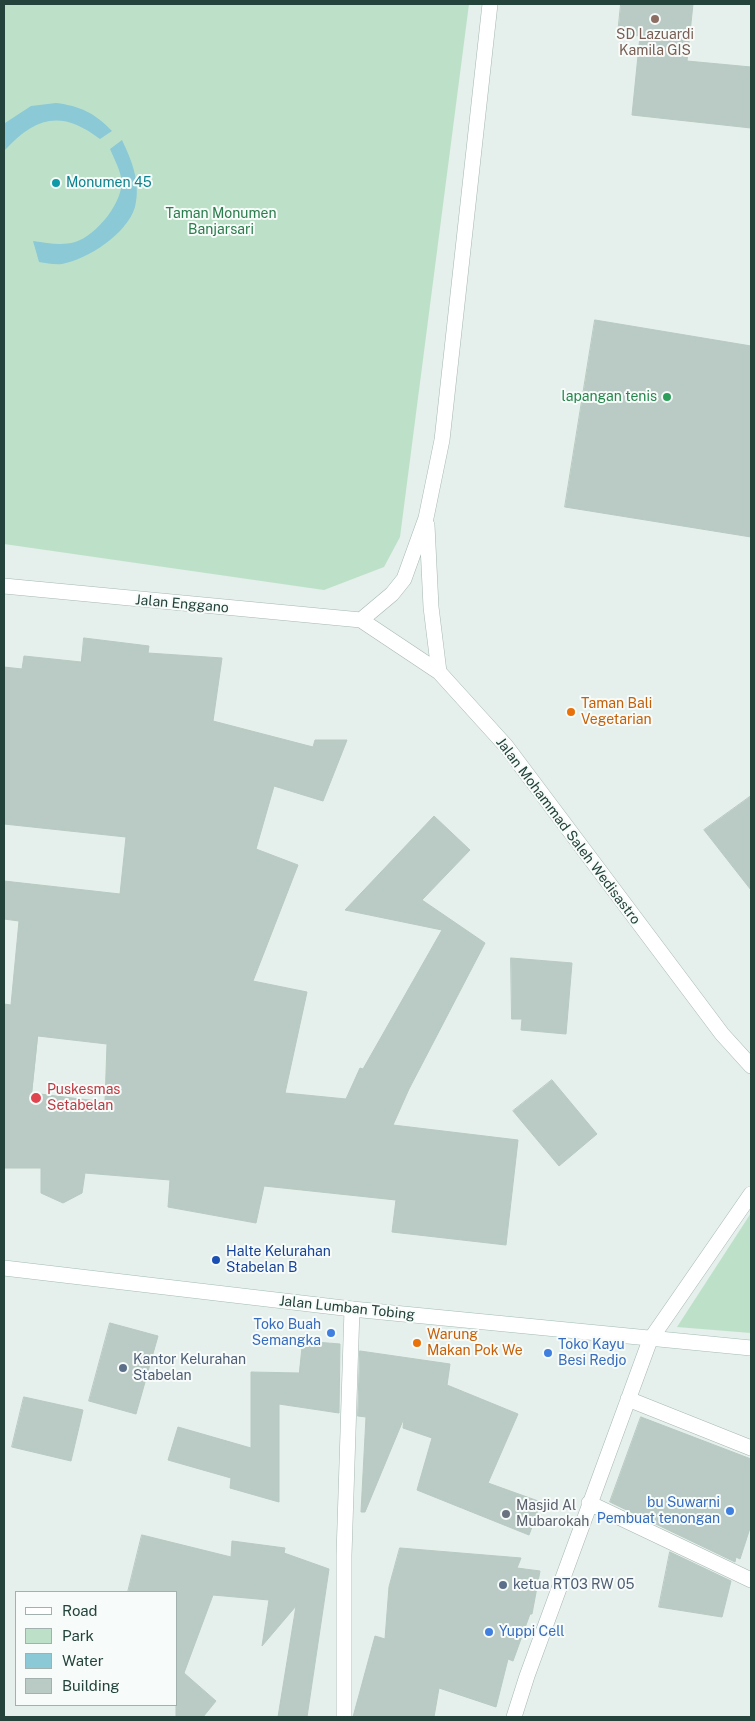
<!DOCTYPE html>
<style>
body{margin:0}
#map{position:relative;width:755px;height:1721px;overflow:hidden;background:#e5efeb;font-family:"Public Sans",sans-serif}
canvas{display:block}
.frame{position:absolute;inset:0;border:5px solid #23433b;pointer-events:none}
.legend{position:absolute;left:15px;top:1591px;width:162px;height:115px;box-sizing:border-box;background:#f7fbf9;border:1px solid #a2b1ad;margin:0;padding:6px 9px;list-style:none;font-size:15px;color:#23433b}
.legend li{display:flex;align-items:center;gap:10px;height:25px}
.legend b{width:25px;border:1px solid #a2b1ad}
</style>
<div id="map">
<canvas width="755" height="1721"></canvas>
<div class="frame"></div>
<ul class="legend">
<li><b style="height:6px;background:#fff"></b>Road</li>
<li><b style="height:14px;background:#bde1c8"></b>Park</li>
<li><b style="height:14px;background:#8bc9d7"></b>Water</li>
<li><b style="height:14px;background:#bacac4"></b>Building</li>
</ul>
</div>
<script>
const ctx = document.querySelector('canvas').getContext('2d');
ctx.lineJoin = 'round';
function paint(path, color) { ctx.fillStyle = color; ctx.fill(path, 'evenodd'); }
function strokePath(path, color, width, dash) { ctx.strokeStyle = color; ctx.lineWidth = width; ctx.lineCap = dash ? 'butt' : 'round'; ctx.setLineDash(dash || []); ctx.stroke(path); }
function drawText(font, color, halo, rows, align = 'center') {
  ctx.font = font + ' "Public Sans",sans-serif'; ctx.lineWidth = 4; ctx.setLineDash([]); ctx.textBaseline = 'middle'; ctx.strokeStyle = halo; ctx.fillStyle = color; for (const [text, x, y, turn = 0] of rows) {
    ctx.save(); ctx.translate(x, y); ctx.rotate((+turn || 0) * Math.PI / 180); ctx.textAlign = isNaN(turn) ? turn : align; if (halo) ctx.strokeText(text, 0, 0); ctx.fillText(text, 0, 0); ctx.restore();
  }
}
const green = new Path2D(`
 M4,4H469L400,537L384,567L324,590L4,544Z
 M751,1213V1333L677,1327Z`);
const water = new Path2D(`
 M56,103C80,106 95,113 112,131L100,139C61,109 35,117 4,151L5,123L31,106Z
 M122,140C132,161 141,183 135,207C127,234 88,259 62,264C55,265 46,263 39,262L33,241C48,243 61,246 75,242C96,236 126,200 121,177C119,168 114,158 110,149Z`);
const building = new Path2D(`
 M621,4H693L687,61L751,67V128L632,115L640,36L618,34Z
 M595,320L751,346V537L565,507Z
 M84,638L149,646L148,653L222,658L213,721L313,747L315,740H347L323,801L274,786L256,849L298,865L253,981L307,992L285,1093L346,1099L360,1068L363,1069L442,930L345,910L434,816L470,850L422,900L485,943L409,1089L393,1125L518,1140L506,1245L392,1232L396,1200L264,1186L256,1223L168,1207L170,1180L85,1173L82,1193L63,1203L41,1193V1168H4V1004L11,1005L19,921L4,919V881L120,894L126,837L4,824V667L22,669L24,656L81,662ZM38,1036L107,1044L105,1102L32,1093Z
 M751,796V890L704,830Z
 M511,958L572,963L566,1034L521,1030L522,1019H512Z
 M552,1080L597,1134L559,1166L513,1111Z
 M110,1323L158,1336L136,1414L89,1401Z
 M303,1341L340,1344L339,1413L279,1404V1502L230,1488L231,1478L168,1460L178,1427L251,1448V1372L299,1373Z
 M360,1351L450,1364L447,1385L518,1414L488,1483L541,1502L529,1535L417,1490L432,1438L403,1428L404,1418L365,1512H361L366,1417L358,1416Z
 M24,1397L83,1410L71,1461L12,1447Z
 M641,1417L751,1459V1525L740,1559L736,1557L735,1562L610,1502Z
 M142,1535L231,1557L232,1541L285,1548L284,1553L329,1569L307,1717H278L296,1606L262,1646L269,1600L213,1595L184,1673L216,1701L203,1717H176V1592H128Z
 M400,1548L521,1558L517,1568L540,1571L532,1614H530L513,1661L508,1659L496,1707L439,1688L434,1717H353L375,1636L385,1639L389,1587Z
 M670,1552L731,1581L722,1617L659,1607Z`);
const street = new Path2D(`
 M427,525L431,607L439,672
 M4,586L361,620L439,672L506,746L722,1034L751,1066
 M361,620L392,594L404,579L426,518L442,440L490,4
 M628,1399L751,1448
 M589,1503L751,1580
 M344,1717V1555L352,1309
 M514,1717L527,1676L650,1340L751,1194`);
const secondary = new Path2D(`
 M4,1268L352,1309L751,1348`);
const markers = [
 [655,19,5,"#8d6e63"],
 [56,183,5,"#0f9aa8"],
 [667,397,5,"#2e9e5b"],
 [571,712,5,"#e8710a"],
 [36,1098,6,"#e0444e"],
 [216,1260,5,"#1a4fb4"],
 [331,1333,5,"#3f7fe0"],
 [417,1343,5,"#e8710a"],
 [548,1353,5,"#3f7fe0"],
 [123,1368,5,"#5c6f8a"],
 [730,1511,5,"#3f7fe0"],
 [506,1514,5,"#6b7280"],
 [503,1585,5,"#5c6f8a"],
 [489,1632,5,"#3f7fe0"]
];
const educationNames = [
 ["SD Lazuardi",655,35],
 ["Kamila GIS",655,51]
];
const cultureNames = [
 ["Monumen 45",66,183]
];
const parkNames = [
 ["Taman Monumen",221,214],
 ["Banjarsari",221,230]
];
const leisureNames = [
 ["lapangan tenis",657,397]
];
const streetNames = [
 ["Jalan Enggano",182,604,5],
 ["Jalan Mohammad Saleh Wedisastro",568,831,53],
 ["Jalan Lumban Tobing",347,1308,6]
];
const foodNames = [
 ["Taman Bali",581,704],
 ["Vegetarian",581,720],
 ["Warung",427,1335],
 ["Makan Pok We",427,1351]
];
const healthNames = [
 ["Puskesmas",47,1090],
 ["Setabelan",47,1106]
];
const transitNames = [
 ["Halte Kelurahan",226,1252],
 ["Stabelan B",226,1268]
];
const shopNames = [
 ["Toko Buah",321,1325],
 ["Semangka",321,1341],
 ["Toko Kayu",558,1345,"left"],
 ["Besi Redjo",558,1361,"left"],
 ["bu Suwarni",720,1503],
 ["Pembuat tenongan",720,1519],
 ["Yuppi Cell",499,1632,"left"]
];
const serviceNames = [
 ["Kantor Kelurahan",133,1360],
 ["Stabelan",133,1376],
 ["ketua RT03 RW 05",513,1585]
];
const worshipNames = [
 ["Masjid Al",516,1506],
 ["Mubarokah",516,1522]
];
paint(green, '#bde1c8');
paint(water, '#8bc9d7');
paint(building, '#bacac4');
strokePath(building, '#b7cac2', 1);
strokePath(street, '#a7b8b3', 16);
strokePath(secondary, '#a3bcb4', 16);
strokePath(street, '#fff', 15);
strokePath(secondary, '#fff', 15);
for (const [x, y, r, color] of markers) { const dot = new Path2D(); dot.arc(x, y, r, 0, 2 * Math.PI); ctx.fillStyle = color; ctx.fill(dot); strokePath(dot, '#f7fbf9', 2); }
drawText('14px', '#785e54', '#f7fbf9', educationNames);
drawText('14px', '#0d838f', '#f7fbf9', cultureNames, 'left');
drawText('14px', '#2a7d4c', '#f7fbf9', parkNames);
drawText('14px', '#27864d', '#f7fbf9', leisureNames, 'right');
drawText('14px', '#23433b', '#f7fbf9', streetNames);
drawText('14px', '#c56008', '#f7fbf9', foodNames, 'left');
drawText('14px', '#be3a42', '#f7fbf9', healthNames, 'left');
drawText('14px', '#164399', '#f7fbf9', transitNames, 'left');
drawText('14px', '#366cbe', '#f7fbf9', shopNames, 'right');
drawText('14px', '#4e5e75', '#f7fbf9', serviceNames, 'left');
drawText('14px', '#5b616d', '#f7fbf9', worshipNames, 'left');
</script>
